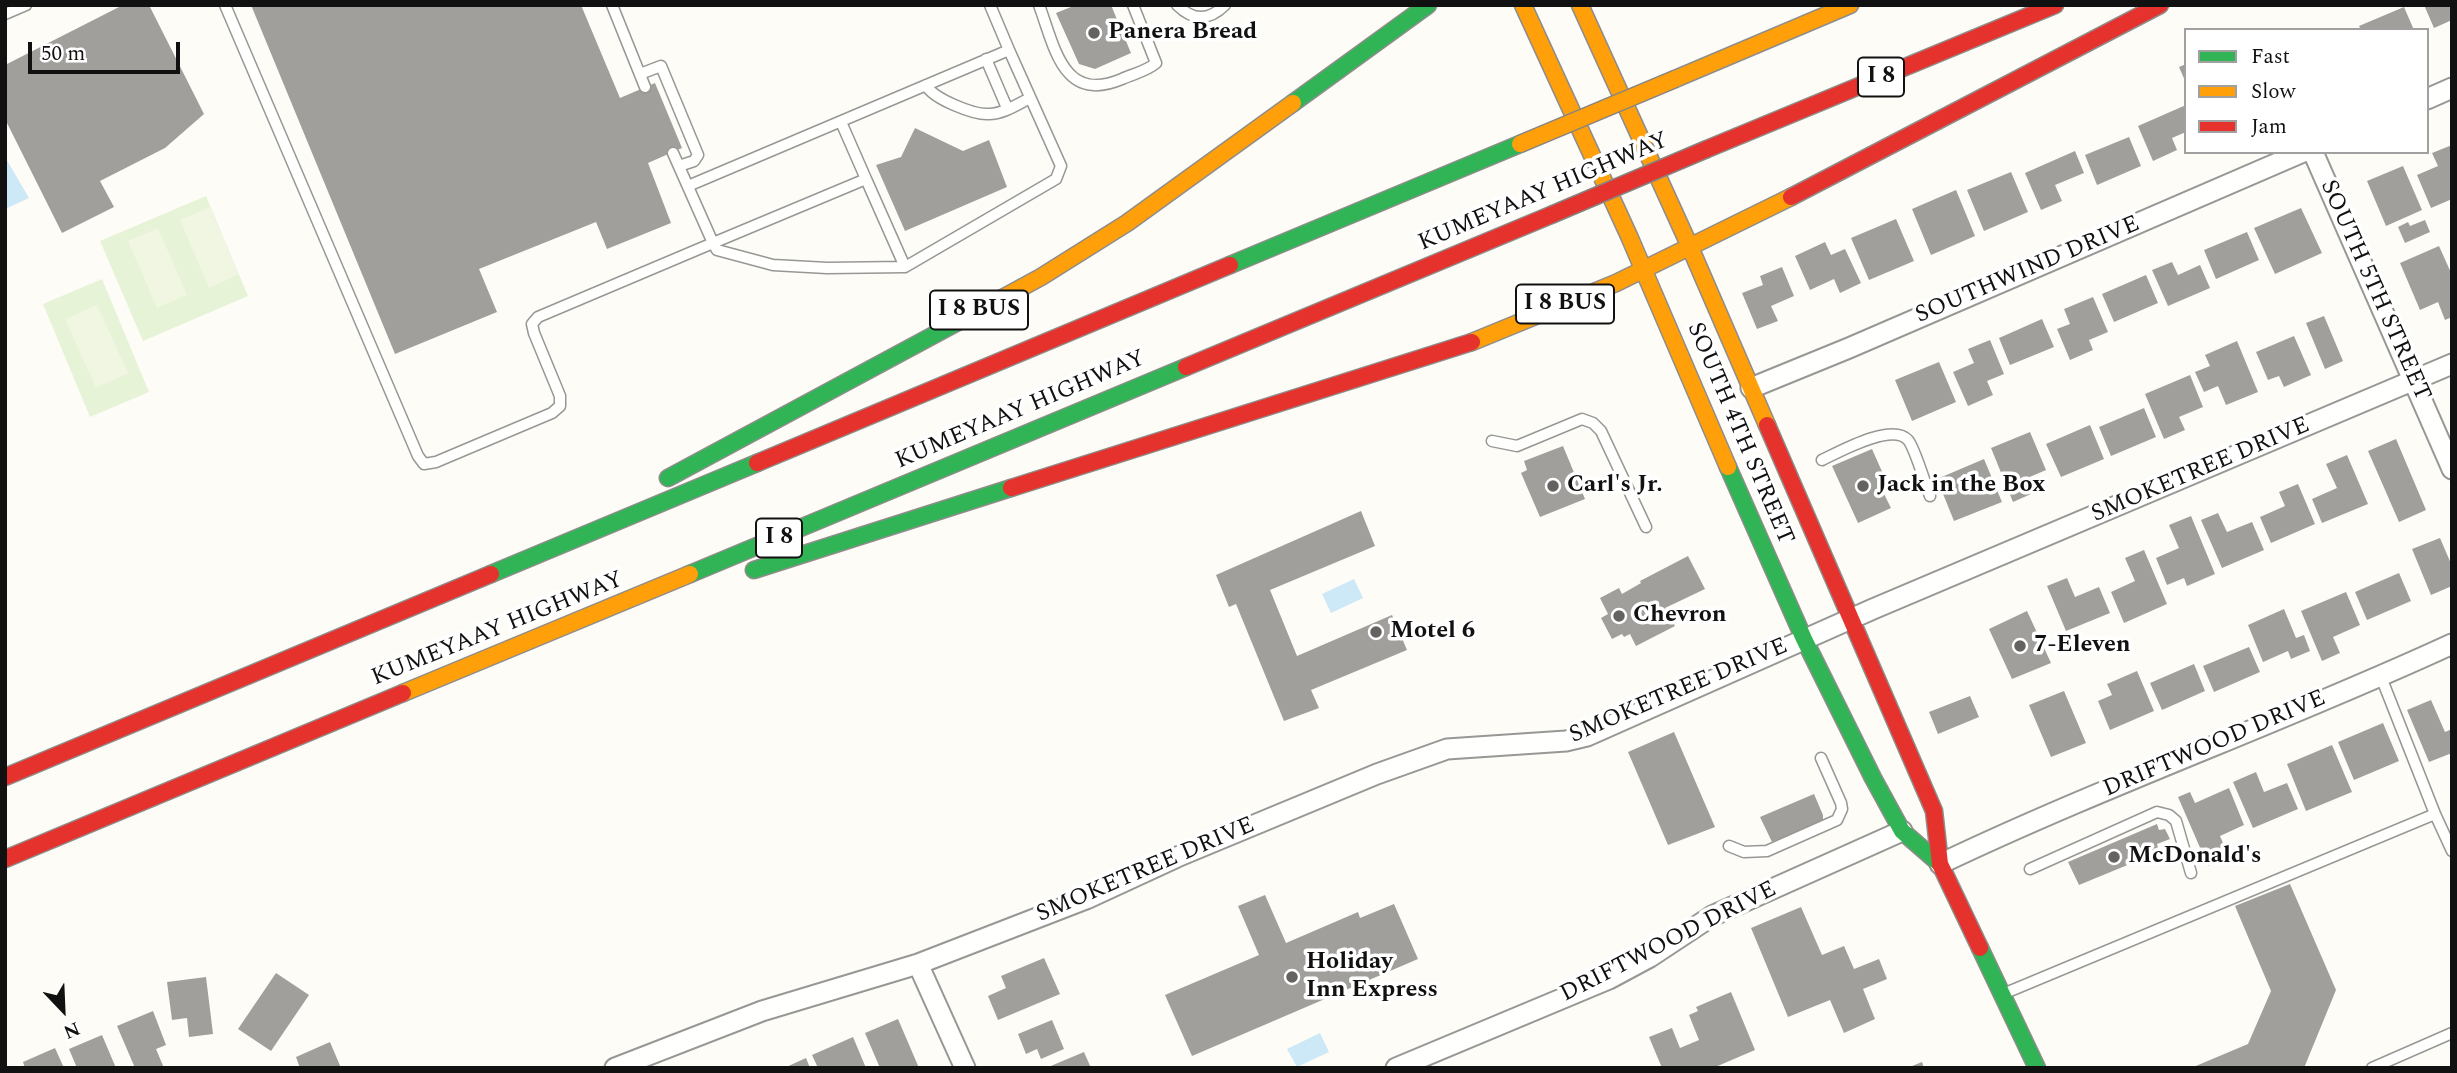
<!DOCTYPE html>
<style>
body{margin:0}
#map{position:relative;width:2457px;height:1073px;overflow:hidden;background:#fdfcf7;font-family:Spectral,serif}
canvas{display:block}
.frame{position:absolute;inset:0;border:7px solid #111;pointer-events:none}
.legend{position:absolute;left:2184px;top:28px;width:245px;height:126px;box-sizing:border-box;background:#fff;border:2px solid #a0a0a0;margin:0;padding:9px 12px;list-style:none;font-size:21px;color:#111}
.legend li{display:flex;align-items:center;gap:14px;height:35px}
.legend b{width:35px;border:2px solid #a0a0a0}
.north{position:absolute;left:28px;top:975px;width:70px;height:70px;-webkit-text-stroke:5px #fff;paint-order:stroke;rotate:157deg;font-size:19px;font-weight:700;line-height:28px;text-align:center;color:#111}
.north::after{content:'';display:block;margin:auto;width:24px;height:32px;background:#111;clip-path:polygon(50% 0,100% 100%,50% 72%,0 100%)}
.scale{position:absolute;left:28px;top:42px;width:152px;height:32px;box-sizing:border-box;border:4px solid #111;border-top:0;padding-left:9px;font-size:21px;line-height:24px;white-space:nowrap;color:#111;-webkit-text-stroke:5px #fff;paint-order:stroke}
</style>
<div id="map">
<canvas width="2457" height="1073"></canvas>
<div class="frame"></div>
<ul class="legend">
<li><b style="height:9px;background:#30b455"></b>Fast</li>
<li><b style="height:9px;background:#ff9f0a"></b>Slow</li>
<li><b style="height:9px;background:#e5322d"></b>Jam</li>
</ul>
<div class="north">N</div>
<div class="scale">50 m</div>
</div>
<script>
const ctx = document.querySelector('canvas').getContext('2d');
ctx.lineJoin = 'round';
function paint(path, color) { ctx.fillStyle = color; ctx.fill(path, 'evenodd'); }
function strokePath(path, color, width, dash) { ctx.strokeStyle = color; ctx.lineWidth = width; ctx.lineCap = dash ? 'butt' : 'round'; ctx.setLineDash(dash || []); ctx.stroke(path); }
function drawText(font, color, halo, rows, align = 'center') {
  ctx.font = font + ' Spectral,serif'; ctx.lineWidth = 7; ctx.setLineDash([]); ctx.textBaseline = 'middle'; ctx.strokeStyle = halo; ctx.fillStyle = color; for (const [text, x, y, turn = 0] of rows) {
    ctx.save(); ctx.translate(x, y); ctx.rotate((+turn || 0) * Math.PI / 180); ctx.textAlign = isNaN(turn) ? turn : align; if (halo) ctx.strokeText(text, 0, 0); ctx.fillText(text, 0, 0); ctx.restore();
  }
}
const green = new Path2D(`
 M206,196L248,296L143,341L100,241Z
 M102,279L149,392L90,417L43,304Z`);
const pitch = new Path2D(`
 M210,207L239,274L209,288L180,220Z
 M158,228L187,295L157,308L128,241Z
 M97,305L128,373L96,388L65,319Z`);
const water = new Path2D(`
 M5,157L29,198L5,209Z
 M1354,579L1363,598L1331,613L1322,594Z
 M1320,1033L1329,1052L1297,1067L1287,1049Z`);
const building = new Path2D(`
 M123,5H149L204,114L165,148L100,181L114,207L62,233L5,119V65Z
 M251,5H581L620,98L655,83L682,148L648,163L671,223L607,249L596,222L479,269L497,312L395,354Z
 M1076,5H1111L1131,53L1095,69L1079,64L1056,13Z
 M2424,5H2452V20L2434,28Z
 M2404,7L2414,30H2361L2359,26Z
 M2186,64V83L2179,67Z
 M2186,105V132L2172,138L2177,150L2153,161L2138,126Z
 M915,128L963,151L989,140L1007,187L905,231L876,165L901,157Z
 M2129,137L2141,166L2097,185L2085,155Z
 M2452,145V199L2431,208L2417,175L2438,166L2432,153Z
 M2075,151L2084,173L2055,185L2062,201L2041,210L2025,173Z
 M2403,166L2422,210L2386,226L2367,181Z
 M2011,172L2028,212L1984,231L1967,190Z
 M1956,190L1975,236L1931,255L1912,209Z
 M2301,208L2322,253L2275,274L2254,228Z
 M1896,219L1914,261L1869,280L1851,238Z
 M2425,220L2430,232L2405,243L2398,227L2408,222L2410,226Z
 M2247,232L2259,260L2216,279L2204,250Z
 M1825,242L1831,255L1845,249L1861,283L1840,293L1834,279L1810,290L1795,256Z
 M2439,246L2452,275V317L2445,320L2438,302L2420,310L2400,263Z
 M2172,262L2178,275L2200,265L2210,288L2168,306L2152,270Z
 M1782,267L1794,296L1771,306L1778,321L1757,329L1742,293L1763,285L1760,276Z
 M2146,275L2158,303L2114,322L2102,294Z
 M2093,297L2108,332L2089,340L2093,350L2070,360L2057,329L2070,324L2064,309Z
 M2324,316L2343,361L2325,369L2306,323Z
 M2042,319L2054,347L2010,365L1999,338Z
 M2294,336L2311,375L2284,387L2279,376L2268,380L2256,352Z
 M1990,340L2004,374L1987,381L1993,395L1968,406L1953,372L1974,363L1968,349Z
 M2237,341L2258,392L2226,405L2218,386L2204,392L2195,372L2210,366L2205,355Z
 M1939,362L1956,402L1912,421L1895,380Z
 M2190,375L2203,407L2179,417L2185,430L2164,439L2145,394Z
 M2144,408L2156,437L2111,456L2099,427Z
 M2090,425L2104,459L2061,477L2046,444Z
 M2030,432L2046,470L2025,479L2031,494L2013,502L1991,448Z
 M2396,439L2426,510L2399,522L2368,451Z
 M1563,446L1585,499L1540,517L1521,473L1527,470L1524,461Z
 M1872,449L1888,485L1881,488L1891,508L1858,523L1832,466Z
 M2347,455L2368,504L2322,523L2312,499L2337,488L2326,464Z
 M1984,459L2002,502L1954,521L1937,479Z
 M2298,484L2315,524L2271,543L2260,517L2285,506L2279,492Z
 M1361,511L1375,546L1270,590L1297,656L1392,615L1407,650L1311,690L1319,708L1284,721L1236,604L1229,607L1216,575Z
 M2218,513L2227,532L2252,522L2264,550L2222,568L2201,520Z
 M2191,516L2215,574L2187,586L2184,578L2167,585L2156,558L2179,548L2169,525Z
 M2440,538L2452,566V586L2431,595L2412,549Z
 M2144,550L2167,604L2124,623L2111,592L2135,581L2125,558Z
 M1688,556L1705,589L1665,608L1675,626L1636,646L1630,634L1624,637L1622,634L1612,639L1601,618L1608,614L1600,598L1619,588L1622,594L1641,583L1640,581Z
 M2399,573L2411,601L2367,620L2355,592Z
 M2067,578L2075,597L2099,587L2110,613L2066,631L2047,586Z
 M2346,592L2360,625L2333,637L2340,653L2322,661L2301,611Z
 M2284,609L2296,638L2304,635L2310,651L2291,659L2288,651L2263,662L2248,625Z
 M2027,611L2051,663L2012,679L1989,629Z
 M2249,647L2260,672L2214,692L2203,666Z
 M2194,664L2205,691L2162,710L2150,683Z
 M2137,671L2154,711L2110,730L2098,701L2112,695L2107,684Z
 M2064,691L2086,743L2051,757L2029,705Z
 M1970,696L1979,717L1938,734L1929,712Z
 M2431,700L2445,732L2452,729V753L2429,762L2407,710Z
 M2383,723L2399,761L2354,780L2338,742Z
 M1674,732L1715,827L1668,845L1628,752Z
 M2332,745L2352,792L2306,811L2287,764Z
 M2256,772L2264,792L2287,783L2298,809L2253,828L2233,782Z
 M2229,788L2244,825L2220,836L2229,857L2208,866L2178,797L2190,792L2195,803Z
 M1814,794L1823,815V821L1772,842L1760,817Z
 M2157,824L2159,830L2165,829L2170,839L2157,844L2159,852L2079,885L2068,862Z
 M2290,884L2336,990L2304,1068H2191L2248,1044L2271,991L2235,906Z
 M1265,895L1286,943L1358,912L1360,918L1394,904L1418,959L1192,1056L1165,995L1259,955L1238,906Z
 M1801,907L1822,955L1844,946L1854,969L1879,959L1887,979L1863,989L1875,1019L1844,1033L1830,1000L1788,1017L1751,928Z
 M1044,958L1060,994L998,1020L988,996L1006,988L1001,976Z
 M276,973L309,995L271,1051L238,1029Z
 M206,977L213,1034L189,1037L187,1018L172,1020L167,982Z
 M1731,992L1755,1050L1713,1068H1662L1649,1037L1672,1028L1680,1048L1699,1040L1689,1015L1698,1011L1696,1007Z
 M153,1011L166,1045L156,1049L164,1068H135L117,1026Z
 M898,1019L919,1068H880L865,1033Z
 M1052,1020L1064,1049L1041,1059L1037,1049L1026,1054L1018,1034Z
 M102,1035L116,1068H77L69,1049Z
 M853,1037L866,1068H818L812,1055Z
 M330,1042L341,1068H300L296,1057Z
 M55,1048L64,1068H25L23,1062Z
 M1084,1052L1091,1068H1046Z
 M806,1058L810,1068H784Z
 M1922,1062L1924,1068H1907Z`);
const lane = new Path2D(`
 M225,5L418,456L424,464L436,462L552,413L560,406V396L534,333L532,324L538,317L713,243L673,153
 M612,5L645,87
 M1039,5C1055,48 1063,104 1122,79C1133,74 1147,71 1156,63L1133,5
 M1177,5C1193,21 1209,21 1225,5
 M5,14L26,5
 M986,59L1007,108
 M640,74L661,66L698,155L694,161L679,166
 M926,85C933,99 974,115 989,114C1003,114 1018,104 1030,98
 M841,122L866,179L713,243L717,250L773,265L827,268L905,267L1056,179L1061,166L1009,50
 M866,179L905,267
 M688,186L1009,50L990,5
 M1492,441L1517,446L1582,419L1593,423L1601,431L1646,527
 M1822,460C1839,452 1892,422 1908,440C1915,448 1925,484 1930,496
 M2435,814L2452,851
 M1729,846L1744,852L1767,851L1837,820L1842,809L1841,803L1821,758
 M2030,869L2157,812L2169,815L2176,821L2191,873
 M2003,994L2435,814L2381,677
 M2372,1068L2452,1033`);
const street = new Path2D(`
 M2427,99L2452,88
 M2313,152L2452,469
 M1751,388L1849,348L2303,152
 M1940,864C2108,784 2283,722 2452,644
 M918,964L965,1068
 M615,1068L762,1011L918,964L1086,899L1177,857L1377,774L1447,749L1566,741L1587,736L1873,609L2452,364
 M1396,1068L1609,979L1650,957L1712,916L1902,831`);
const fast = new Path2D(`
 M1293,103L1428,5
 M1230,265L1520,144
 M1728,467L1804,639L1873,778L1902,831L1940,864
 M668,478L984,308
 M754,570L1011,488
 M491,574L757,463
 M690,574L1186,367
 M1980,948L2037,1068`);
const slow = new Path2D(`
 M1523,5L1629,236L1728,467
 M1580,5L1690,247L1767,425
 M1675,79L1850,5
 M984,308L1041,277L1127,223L1293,103
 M1472,342L1616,283L1791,197
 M403,693L690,574`);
const jam = new Path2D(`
 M1707,149L2055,5
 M1791,197L2160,5
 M1186,367L1551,215
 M1767,425L1934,811L1940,864L1980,948
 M757,463L1230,265
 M1011,488L1472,342
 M5,777L491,574
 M5,859L403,693`);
const slowBridge = new Path2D(`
 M1520,144L1675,79`);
const jamBridge = new Path2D(`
 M1551,215L1707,149`);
const markers = [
 [1094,33,7,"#646362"],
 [1553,486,7,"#646362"],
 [1863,486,7,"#646362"],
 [1619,616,7,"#646362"],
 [1376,632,7,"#646362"],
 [2020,646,7,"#646362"],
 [2114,857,7,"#646362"],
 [1292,977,7,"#646362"]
];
const shields = [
 [1881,77,46],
 [1565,304,98],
 [979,310,98],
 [779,538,46]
];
const shieldNames = [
 ["I 8",1881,77],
 ["I 8 BUS",1565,304],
 ["I 8 BUS",979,310],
 ["I 8",779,538]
];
const poiNames = [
 ["Panera Bread",1108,33],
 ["Carl's Jr.",1567,486],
 ["Jack in the Box",1877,486],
 ["Chevron",1633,616],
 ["Motel 6",1390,632],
 ["7-Eleven",2034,646],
 ["McDonald's",2128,857],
 ["Holiday",1306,963],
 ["Inn Express",1306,991]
];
const streetNames = [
 ["KUMEYAAY HIGHWAY",1544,193,-23],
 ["SOUTHWIND DRIVE",2028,271,-23],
 ["SOUTH 5TH STREET",2374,291,66],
 ["KUMEYAAY HIGHWAY",1021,411,-23],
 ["SOUTH 4TH STREET",1739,434,67],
 ["SMOKETREE DRIVE",2201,471,-23],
 ["KUMEYAAY HIGHWAY",498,630,-22],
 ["SMOKETREE DRIVE",1679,692,-23],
 ["DRIFTWOOD DRIVE",2215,745,-23],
 ["SMOKETREE DRIVE",1146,871,-23],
 ["DRIFTWOOD DRIVE",1669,943,-27]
];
paint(green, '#e7f3d7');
paint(pitch, '#f0f6e1');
paint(water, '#cde8f7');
paint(building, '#a19f9c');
strokePath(lane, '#979795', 13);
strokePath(street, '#979795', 23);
strokePath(fast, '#8e8d8b', 19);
strokePath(slow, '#8e8d8b', 19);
strokePath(jam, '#8e8d8b', 19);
strokePath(lane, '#fffffe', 10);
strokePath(street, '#fffffe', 19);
strokePath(fast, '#30b455', 16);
strokePath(slow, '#ff9f0a', 16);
strokePath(jam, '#e5322d', 16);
strokePath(slowBridge, '#858482', 19, []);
strokePath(jamBridge, '#858482', 19, []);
strokePath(slowBridge, '#ff9f0a', 16);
strokePath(jamBridge, '#e5322d', 16);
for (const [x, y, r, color] of markers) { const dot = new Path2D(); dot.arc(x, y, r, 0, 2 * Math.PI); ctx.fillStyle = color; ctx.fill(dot); strokePath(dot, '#fff', 2.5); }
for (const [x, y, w] of shields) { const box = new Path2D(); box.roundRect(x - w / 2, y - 19.5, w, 39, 5); ctx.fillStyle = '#fff'; ctx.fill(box); strokePath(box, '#111', 2); }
drawText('bold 23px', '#111', null, shieldNames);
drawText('bold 24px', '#111', '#fff', poiNames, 'left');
drawText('24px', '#111', '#fff', streetNames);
</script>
